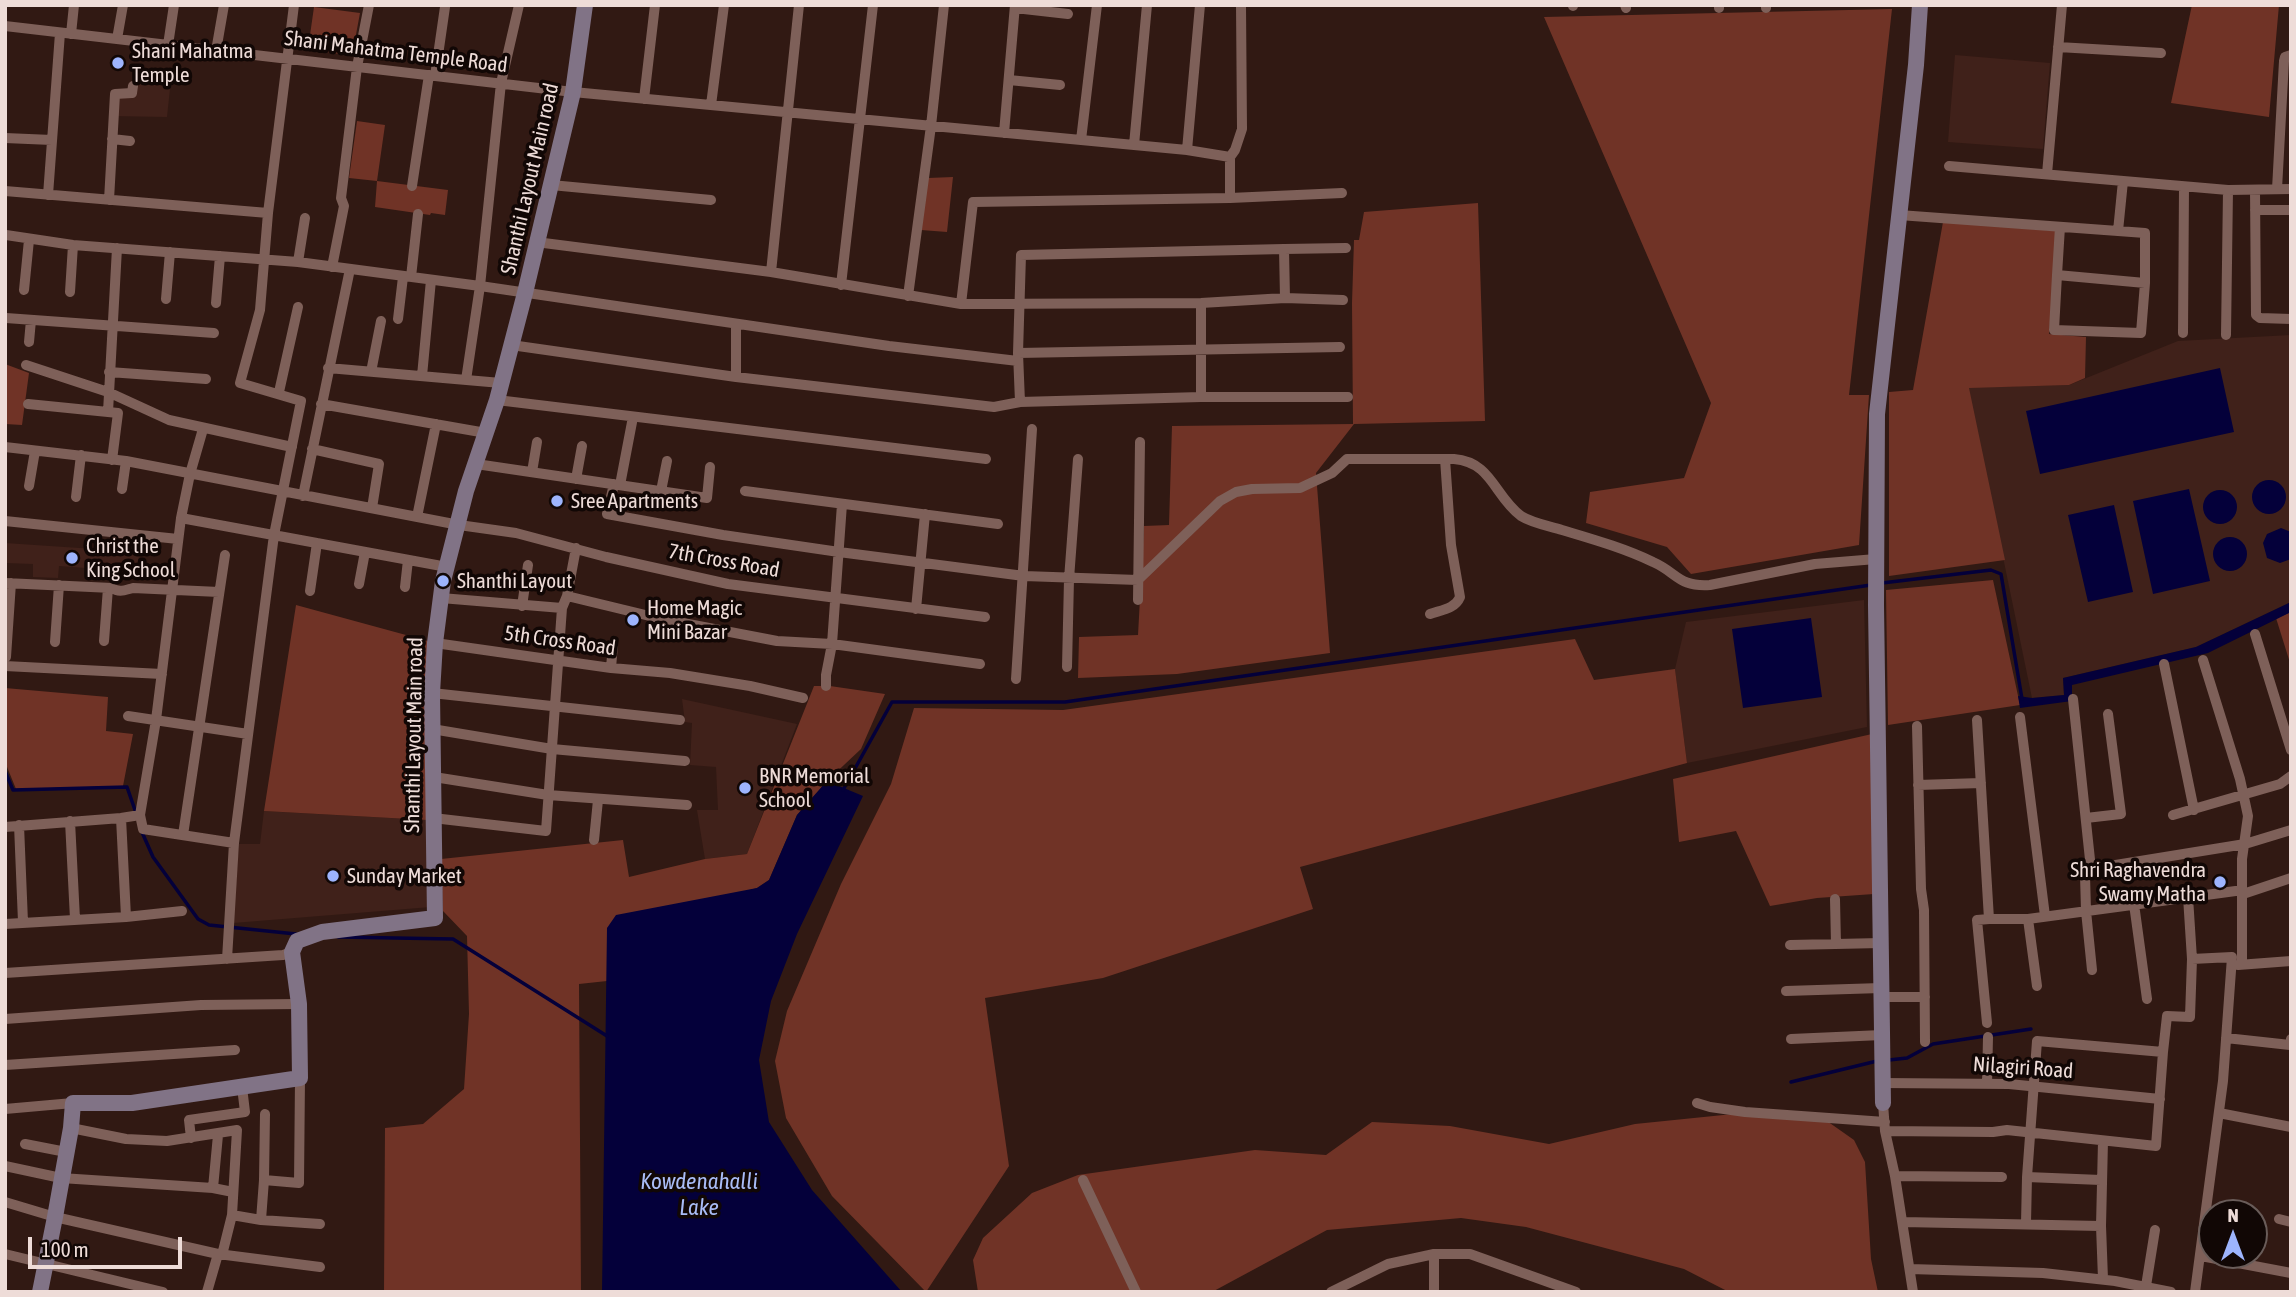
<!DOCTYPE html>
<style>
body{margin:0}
#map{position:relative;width:2296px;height:1297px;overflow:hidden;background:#311913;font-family:"Asap Condensed",sans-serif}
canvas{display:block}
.frame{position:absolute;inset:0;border:7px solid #eedcd8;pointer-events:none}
.north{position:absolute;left:2198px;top:1199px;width:70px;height:70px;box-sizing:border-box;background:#110705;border:2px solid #695c59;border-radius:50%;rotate:0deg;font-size:19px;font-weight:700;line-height:28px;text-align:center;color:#eedcd8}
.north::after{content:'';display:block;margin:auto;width:24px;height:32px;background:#9db4fd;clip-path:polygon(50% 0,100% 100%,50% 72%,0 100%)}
.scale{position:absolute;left:28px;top:1237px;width:154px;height:32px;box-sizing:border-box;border:4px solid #eedcd8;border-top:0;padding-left:9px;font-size:21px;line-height:24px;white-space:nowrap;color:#eedcd8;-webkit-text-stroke:5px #110705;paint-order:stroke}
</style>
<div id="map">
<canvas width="2296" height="1297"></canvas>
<div class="frame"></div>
<div class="north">N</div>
<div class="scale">100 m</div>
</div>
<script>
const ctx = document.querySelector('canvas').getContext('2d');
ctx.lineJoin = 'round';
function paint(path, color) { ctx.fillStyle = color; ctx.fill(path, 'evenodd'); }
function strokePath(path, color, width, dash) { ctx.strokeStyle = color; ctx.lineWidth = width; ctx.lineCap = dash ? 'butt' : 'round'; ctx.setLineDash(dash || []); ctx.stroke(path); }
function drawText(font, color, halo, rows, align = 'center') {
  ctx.font = font + ' "Asap Condensed",sans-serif'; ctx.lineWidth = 7; ctx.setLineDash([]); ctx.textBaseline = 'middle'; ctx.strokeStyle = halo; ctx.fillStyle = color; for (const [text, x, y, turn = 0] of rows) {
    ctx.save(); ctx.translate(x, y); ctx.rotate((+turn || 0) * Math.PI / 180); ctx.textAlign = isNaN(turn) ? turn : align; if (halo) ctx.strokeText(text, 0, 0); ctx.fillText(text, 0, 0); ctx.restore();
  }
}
const built = new Path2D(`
 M1955,55L2050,63L2043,149L1948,142Z
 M138,67L172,70L167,117L111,116L113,94L137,93Z
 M2291,335V602L2196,647L2063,678L2064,695L2032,698L1968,387L2069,385L2178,341Z
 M5,543L139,552L138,572L59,566L58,578L33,577V564L5,563Z
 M1864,600L1867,727L1687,763L1675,669L1686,622Z
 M682,699L797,724L747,854L705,859L697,810H718L716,767L690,765L692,723L685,722Z
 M264,811L427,820L431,907L233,923L239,844H260Z`);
const green = new Path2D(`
 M2192,5H2279L2269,117L2171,103Z
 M314,7L360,13L352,56L308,49Z
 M1892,9L1849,395H1869L1859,545L1691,574L1667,547L1586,523L1590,492L1684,478L1711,403L1544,17Z
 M357,121L385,125L377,181L448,190L445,215L431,213L430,215L375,207L377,181L349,178Z
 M953,177L947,232L921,230L928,178Z
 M1478,203L1485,421L1354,424L1316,473L1330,653L1177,674L1078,678L1079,637L1138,635L1144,526L1169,525L1172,426L1353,424L1352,303L1354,240H1359L1364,212Z
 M1943,222L2058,231L2049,334L2086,337L2085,378L2069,385L1969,388L2005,560L1889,576V392L1913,390Z
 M5,364L29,373L22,425L5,424Z
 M1993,580L2020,705L1888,725L1886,590Z
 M296,605L428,641L427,820L264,811Z
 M2291,612V666L2276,618Z
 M1575,639L1594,680L1675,669L1687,763L1300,867L1313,909L1103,978L985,998L1009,1166L926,1292L832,1196L786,1118L775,1061L787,1011L841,884L891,784L914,708L1063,710Z
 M814,686H830L885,694L861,749L827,781L797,815L769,880L757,888L607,928V981L579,984L581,1292H384L385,1128L423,1124L464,1089L469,1014L467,936L443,911L441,859L623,840L629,877L705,859L747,854Z
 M5,688L108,697L106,731L133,734L123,786L16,789L5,762Z
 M1872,734L1874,894L1817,898L1770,906L1736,831L1679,842L1673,779Z
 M1733,1114H1817L1854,1140L1865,1162L1871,1259L1878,1292H1729L1684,1269L1526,1227L1461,1218L1327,1230L1212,1292H978L973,1260L983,1238L1032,1193L1078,1175L1255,1150L1326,1155L1372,1122L1450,1126L1549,1144L1635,1124Z`);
const water = new Path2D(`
 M2220,368L2234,432L2040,474L2026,411Z
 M2252 497a17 17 0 1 1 34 0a17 17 0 1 1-34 0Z
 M2189,489L2210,581L2153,594L2133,501Z
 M2203 507a17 17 0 1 1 34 0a17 17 0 1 1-34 0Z
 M2114,505L2133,592L2088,602L2068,515Z
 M2281,528L2291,532V559L2280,563L2267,558L2263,543L2267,534Z
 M2213 554a17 17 0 1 1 34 0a17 17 0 1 1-34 0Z
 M2291,602V612L2208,653L2072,685V701L2020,708L2018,696L2032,698L2064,695L2063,678L2196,647Z
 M1811,618L1822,697L1743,708L1732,629Z
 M827,781L863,796L797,934L771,1001L759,1060L769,1122L812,1190L902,1292H602L607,928L616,915L757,888L769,880L797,815Z`);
const stream = new Path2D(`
 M1882,583L1991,570L2001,574L2022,699
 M5,771L13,790L127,787L136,813
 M843,790L892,702H1065L1871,585
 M141,830L153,857L198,919L209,925L296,934
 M338,937L453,939L607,1036
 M1889,1060L1907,1058L1933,1044L2031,1029
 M1791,1082L1877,1061`);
const street = new Path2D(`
 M1573,5V6
 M1625,5L1626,8
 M1719,5V8
 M1766,5V8
 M1015,8L1068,14
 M5,26L573,92L1187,150L1230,157V198
 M71,34L74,5
 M117,39L123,5
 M168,45L174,5
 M2058,47L2161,53
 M216,51L224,5
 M435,76L445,7
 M1009,80L1060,85
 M644,99L655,5
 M711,105L724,5
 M1004,133L1015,5
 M5,138L52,140
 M112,139L130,141
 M1081,140L1097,5
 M1134,145L1147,5
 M1187,150L1200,5
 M1230,157L1235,150L1242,129L1241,5
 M1949,166L2228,190L2291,189
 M2047,174L2062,5
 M551,185L711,200
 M412,186L429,75
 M2277,189L2284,61L2285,57L2291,55
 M2255,190L2256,315L2260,318L2291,319
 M5,191L268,213
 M48,195L60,33
 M109,200L115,94L132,93L133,86
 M2255,210H2291
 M1899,215L2118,231L2123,181
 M2118,231L2145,233V283L2141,333L2054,330L2057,275L2145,283
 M6,235L73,245L298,262L480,286L889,346L1018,361
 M536,242L771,272L961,304L1201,303L1285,298
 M1284,249L1021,255L1018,353L1020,402L1201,397H1348
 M298,262L305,218
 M332,267L344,206L341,198L357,67L369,5
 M771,272L799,5
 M2057,275L2060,227
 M411,277L418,214
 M841,285L873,5
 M24,290L29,240
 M70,292L73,245
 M908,296L931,126L944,5
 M166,299L170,252
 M1343,300L1285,298L1284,249L1346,248
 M216,303L220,256
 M1201,303V397
 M961,304L973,202L1230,198L1342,193
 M6,318L214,333
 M398,319L403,277
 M2183,333L2184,187
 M2226,335L2228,190
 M29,342L31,320
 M511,345L736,377L994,407L1020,402
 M1018,353L1340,347
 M26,365L108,392L169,420L292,447
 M328,368L501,383
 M109,372L206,379
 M371,372L381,321
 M422,376L431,280
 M736,377V324
 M466,380L480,286L501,83L519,5
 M279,392L298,307
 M497,400L986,459
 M28,404L118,413L112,460
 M321,404L486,433
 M108,412L117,248
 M203,429L190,474L181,518L156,720L140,815L143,829L234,843
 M5,447L126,461L459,525L516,533L606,557L728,584L985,617
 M312,449L379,464L372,508
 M476,464L707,498L710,467
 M532,472L537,442
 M576,479L582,446
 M614,484L607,514L723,535L839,552L1024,576L1138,580L1220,501L1236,492L1252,489L1300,488L1332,473L1347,459H1454C1492,462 1494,496 1521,516C1532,523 1549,526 1562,530C1592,539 1624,548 1653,562C1678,573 1678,587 1710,585L1815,564L1876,559
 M620,485L633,417
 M29,486L35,451
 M122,489L126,461
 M661,491L667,461
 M745,491L998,524
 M303,496L350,269
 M76,497L81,455
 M417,517L436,424
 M181,518L447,567
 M5,521L178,539
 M5,583L112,588C119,593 125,590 133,588L219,592
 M359,584L365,552
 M405,587L408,560
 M310,591L317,543
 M567,596L662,619L777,641L832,644L980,664
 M441,598L562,608
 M1138,600L1140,442
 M522,606L528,565
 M916,609L925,514
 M1430,614C1441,610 1455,609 1460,597L1451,545L1445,459
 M2255,634L2291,750
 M104,641L108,588
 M55,642L59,585
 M435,643L611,668L670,673L750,686L803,698
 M6,657L11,583
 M2203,660L2240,779L2248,816L2242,859V964
 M2164,664L2194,810
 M5,666L162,674
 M1067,667L1069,579L1078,459
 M611,668L613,644
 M1016,679L1032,429
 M826,686V675L832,644L842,504
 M432,693L680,720
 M2073,699L2091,869
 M128,716L248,734
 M2020,717L2045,916
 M1977,720L1989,919H2028L2243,890
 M1917,726L1921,889L1924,910L1925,1042
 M432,729L552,749L685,761
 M434,777L548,795L687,805
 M1918,785L1981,783
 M2173,815L2280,784L2291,776
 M433,818L546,831L562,608L567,596L576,548
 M2086,818L2121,814L2108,714
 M70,821L75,919
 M19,825L23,922
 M5,827L121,818L140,815
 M183,835L225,555
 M594,840L598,800
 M2243,894L2291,878
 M2188,897L2192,959L2232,957L2223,1081L2195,1292
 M1835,899L1836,944
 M2134,904L2147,999
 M126,917L182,911
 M2028,919L2037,986
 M5,924L126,917L121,818
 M1790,945L1881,943
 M227,959L234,843L274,535L301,401L240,383L260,310L268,213L294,5
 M2238,965L2291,961
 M2092,970L2086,911L2085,875L2091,869L2245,844L2291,830
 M5,973L283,955L292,952
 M1786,991L1881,988
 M1881,997H1925
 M5,1019L201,1005L299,1004
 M1987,1023L1977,920L1989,919
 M2226,1038L2290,1045L2291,1039
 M1791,1039L1882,1035
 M2163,1052L2167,1016L2190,1017L2192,959
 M5,1065L235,1050
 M1882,1083L2009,1084L2160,1099
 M1987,1084L1988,1037
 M1697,1103L1710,1107L1745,1112L1885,1122
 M1883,1103L1885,1131L1895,1176L1913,1292
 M5,1109L73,1103
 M2219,1113L2291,1127
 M71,1128L126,1139L167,1141L237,1130L232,1215L222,1255
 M1885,1131L1993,1132L2007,1130L2156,1146L2163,1052L2037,1041L2027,1177
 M191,1138L189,1120L245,1112L242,1087
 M2103,1141L2101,1226L2103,1279
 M25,1144L66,1152
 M5,1166L61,1178L213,1188L233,1192
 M1895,1176L2002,1177
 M264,1180L265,1114
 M1083,1180L1136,1292
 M213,1188L218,1135
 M5,1202L55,1217L218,1254L320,1267
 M232,1215L261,1220L320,1224
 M2279,1219L2291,1222
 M261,1220L264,1180L299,1183L300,1078
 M1903,1222L2101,1226
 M2026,1223L2027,1177L2101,1180
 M5,1254L163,1292
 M1434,1254V1292
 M2201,1256L2291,1273
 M1910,1269L2043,1273L2115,1281L2171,1292
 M2146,1286L2155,1230
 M207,1292L218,1254
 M1331,1292L1388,1264L1434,1254H1470L1576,1292`);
const secondary = new Path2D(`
 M1883,1103L1876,605L1877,414L1916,65L1920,5
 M40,1292L55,1217L71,1128L73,1103H132L300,1078L299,1004L292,952L297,941L322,932L435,918L432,693L435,643L443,581L466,491L497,400L525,293L573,92L585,5`);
const markers = [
 [118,63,7,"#9db4fd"],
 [557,501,7,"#9db4fd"],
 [72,558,7,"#9db4fd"],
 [443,581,7,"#9db4fd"],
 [633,620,7,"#9db4fd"],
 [745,788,7,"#9db4fd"],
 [333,876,7,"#9db4fd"],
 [2220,882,7,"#9db4fd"]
];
const poiNames = [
 ["Shani Mahatma",132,51],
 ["Temple",132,75],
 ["Sree Apartments",571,501],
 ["Christ the",86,546],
 ["King School",86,570],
 ["Shanthi Layout",457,581],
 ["Home Magic",647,608],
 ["Mini Bazar",647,632],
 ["BNR Memorial",759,776],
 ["School",759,800],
 ["Shri Raghavendra",2206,870,"right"],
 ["Swamy Matha",2206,894,"right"],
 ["Sunday Market",347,876]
];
const streetNames = [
 ["Shani Mahatma Temple Road",396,52,7],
 ["Shanthi Layout Main road",530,179,-77],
 ["7th Cross Road",724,561,10],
 ["5th Cross Road",560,641,8],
 ["Shanthi Layout Main road",414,735,-89],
 ["Nilagiri Road",2023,1068,4]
];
const waterNames = [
 ["Kowdenahalli",699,1182],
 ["Lake",699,1208]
];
paint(built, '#40211a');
paint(green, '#703326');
paint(water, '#04003a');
strokePath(stream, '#04003a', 3.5);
strokePath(street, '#7e6059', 10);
strokePath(secondary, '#817386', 16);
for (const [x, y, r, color] of markers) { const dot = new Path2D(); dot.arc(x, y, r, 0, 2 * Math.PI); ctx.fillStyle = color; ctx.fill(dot); strokePath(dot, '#110705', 2.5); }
drawText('21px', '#eedcd8', '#110705', poiNames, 'left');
drawText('21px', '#eedcd8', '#110705', streetNames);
drawText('italic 23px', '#a9bcf6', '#110705', waterNames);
</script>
